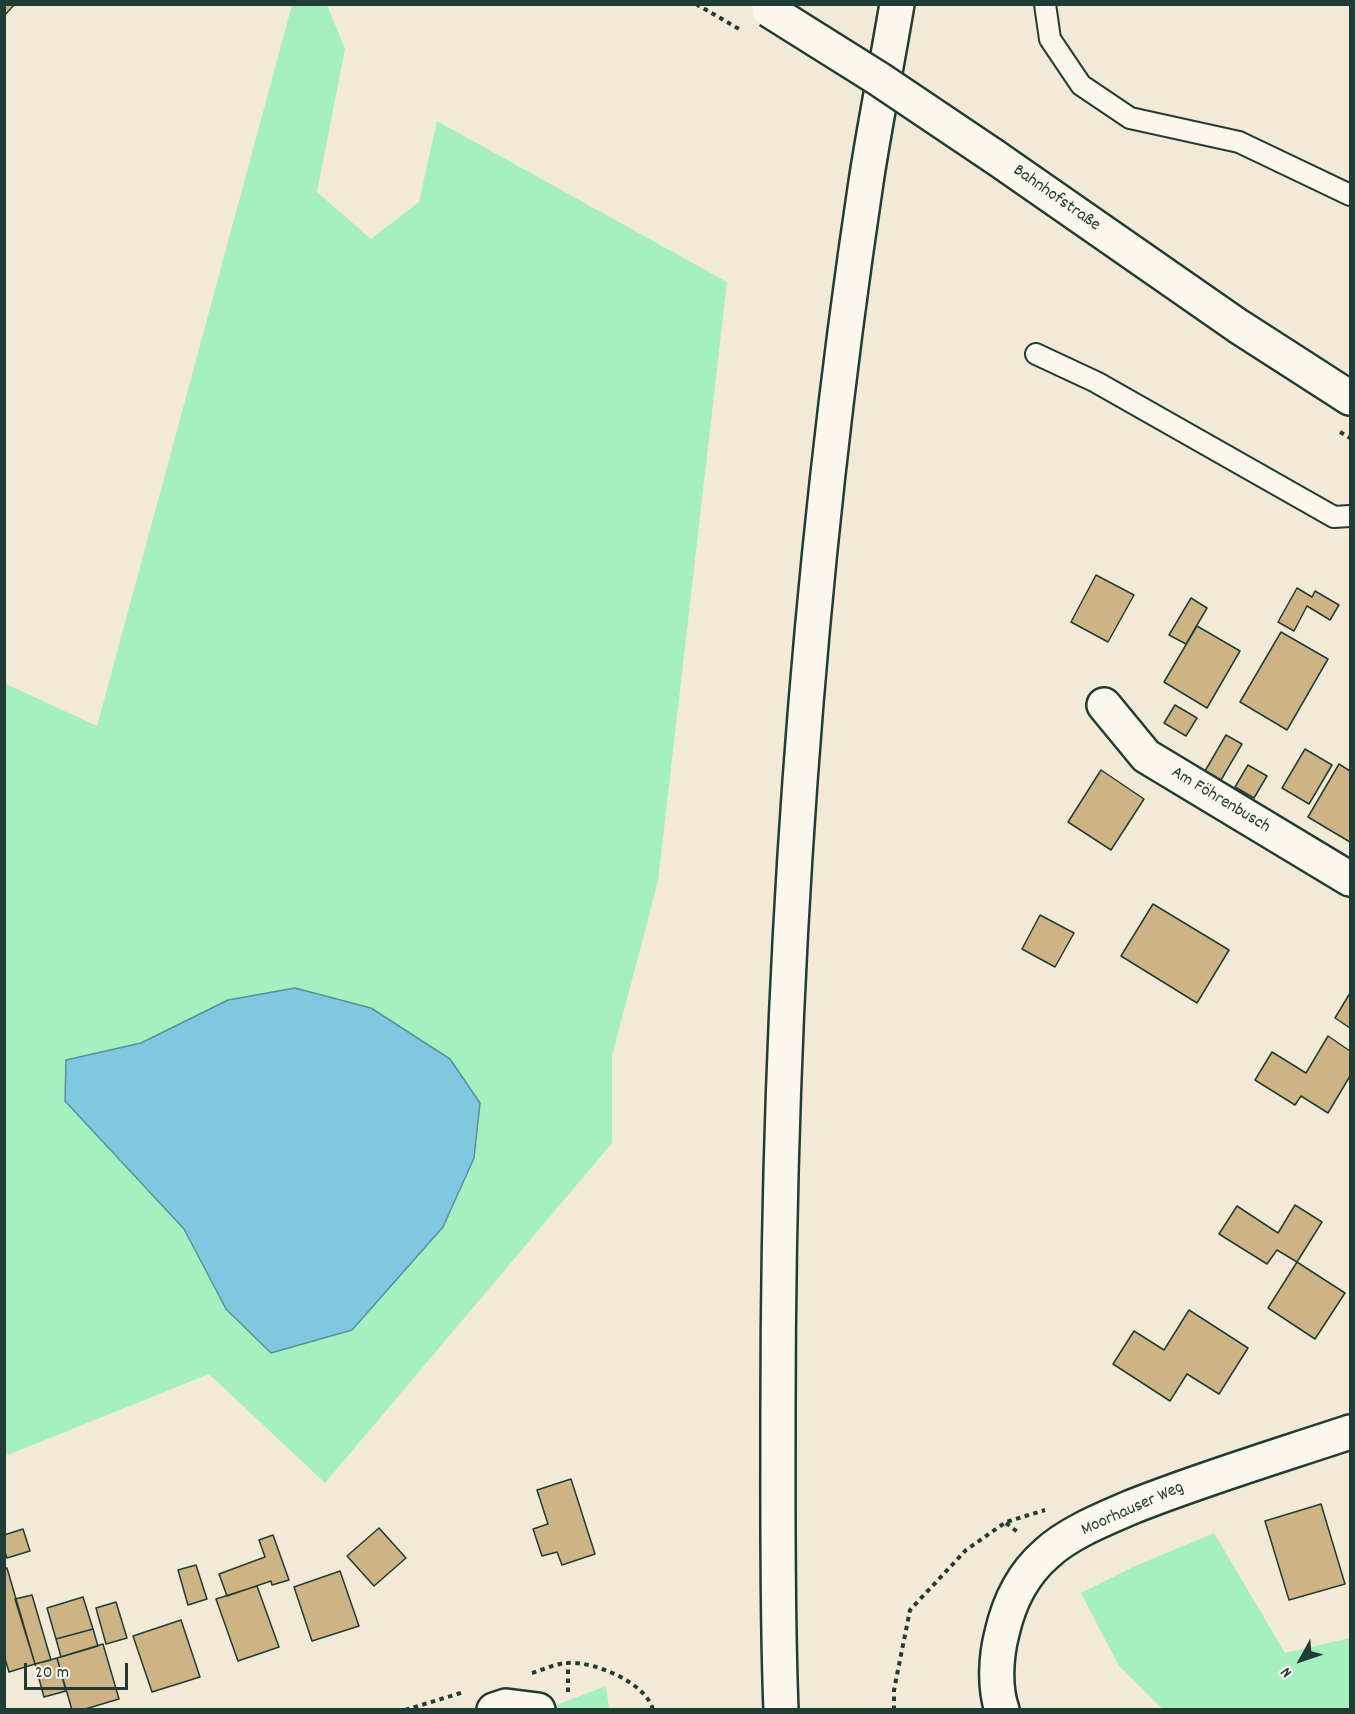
<!DOCTYPE html>
<meta charset="utf-8">
<style>
body{margin:0}
#map{position:relative;width:1355px;height:1714px;overflow:hidden;background:#f2e9d7;font-family:Dekko,sans-serif}
canvas{display:block}
.frame{position:absolute;inset:0;border:6px solid #1f3d34;pointer-events:none}
.north{position:absolute;left:1271px;top:1630px;width:60px;height:60px;-webkit-text-stroke:4px #fbf7ec;paint-order:stroke;rotate:230deg;font-size:16px;font-weight:700;line-height:24px;text-align:center;color:#1f3d34}
.north::after{content:'';display:block;margin:auto;width:21px;height:27px;background:#1f3d34;clip-path:polygon(50% 0,100% 100%,50% 72%,0 100%)}
.scale{position:absolute;left:24px;top:1663px;width:104px;height:27px;box-sizing:border-box;border:3px solid #1f3d34;border-top:0;padding-left:8px;font-size:18px;line-height:21px;white-space:nowrap;color:#1f3d34;-webkit-text-stroke:4px #fbf7ec;paint-order:stroke}
</style>
<div id="map">
<canvas width="1355" height="1714"></canvas>
<div class="frame"></div>
<div class="north">N</div>
<div class="scale">20 m</div>
</div>
<script>
const ctx = document.querySelector('canvas').getContext('2d');
ctx.lineJoin = 'round';
function paint(path, color) { ctx.fillStyle = color; ctx.fill(path, 'evenodd'); }
function strokePath(path, color, width, dash) { ctx.strokeStyle = color; ctx.lineWidth = width; ctx.lineCap = dash ? 'butt' : 'round'; ctx.setLineDash(dash || []); ctx.stroke(path); }
function drawText(font, color, halo, rows, align = 'center') {
  ctx.font = font + ' Dekko,sans-serif'; ctx.lineWidth = 4.5; ctx.setLineDash([]); ctx.textBaseline = 'middle'; ctx.strokeStyle = halo; ctx.fillStyle = color; for (const [text, x, y, turn = 0] of rows) {
    ctx.save(); ctx.translate(x, y); ctx.rotate((+turn || 0) * Math.PI / 180); ctx.textAlign = isNaN(turn) ? turn : align; if (halo) ctx.strokeText(text, 0, 0); ctx.fillText(text, 0, 0); ctx.restore();
  }
}
const green = new Path2D(`
 M292,5H327L345,49L317,192L371,239L419,202L437,121L727,282L658,881L612,1056V1143L325,1483L209,1374L5,1456L4,683L97,726ZM228,1000L371,1008L450,1059L480,1103L226,1309L184,1229L66,1101L67,1060L141,1043Z
 M1214,1533L1285,1653L1350,1638V1709H1163L1119,1666L1081,1593L1133,1567Z
 M606,1686L609,1709H546Z`);
const water = new Path2D(`
 M295,988L371,1008L450,1059L480,1103L474,1158L443,1227L352,1330L271,1353L226,1309L184,1229L65,1101L66,1060L141,1043L228,1000Z`);
const building = new Path2D(`
 M4,4H15L4,16Z
 M1096,575L1134,595L1108,642L1071,622Z
 M1297,588L1312,597L1315,591L1339,605L1330,620L1307,606L1294,631L1278,622Z
 M1191,598L1207,608L1186,644L1169,635Z
 M1197,626L1240,651L1207,708L1164,682Z
 M1281,632L1328,659L1287,730L1240,702Z
 M1175,705L1197,718L1186,736L1164,723Z
 M1226,735L1242,744L1221,780L1205,771Z
 M1305,749L1332,765L1309,804L1282,788Z
 M1339,764L1350,771V842L1308,817Z
 M1248,765L1267,776L1254,798L1235,787Z
 M1101,770L1144,799L1111,850L1068,822Z
 M1153,904L1229,950L1197,1003L1121,956Z
 M1040,915L1074,933L1055,967L1022,949Z
 M1350,993V1028L1335,1018Z
 M1328,1036L1350,1051V1076L1328,1113L1301,1096L1295,1105L1255,1080L1272,1052L1306,1073Z
 M1295,1205L1322,1222L1297,1262L1277,1250L1267,1264L1219,1234L1237,1206L1278,1233Z
 M1297,1262L1345,1293L1315,1339L1268,1308Z
 M1189,1310L1248,1348L1219,1394L1187,1374L1170,1401L1113,1364L1134,1331L1164,1350Z
 M571,1479L595,1554L562,1565L557,1552L542,1556L533,1529L548,1524L537,1490Z
 M1321,1504L1345,1584L1289,1600L1265,1521Z
 M379,1528L406,1558L374,1586L347,1556Z
 M23,1529L30,1551L7,1558L4,1549V1535Z
 M273,1535L289,1580L272,1585L271,1581L227,1596L219,1574L265,1557L259,1540Z
 M196,1565L207,1599L188,1605L178,1570Z
 M4,1568H7L35,1664L9,1672L4,1655Z
 M340,1571L359,1626L312,1641L294,1587Z
 M257,1586L279,1647L238,1661L216,1599Z
 M32,1595L51,1660L35,1664L15,1599Z
 M83,1597L93,1629L56,1639L47,1608Z
 M116,1602L127,1638L106,1644L96,1608Z
 M181,1620L200,1677L152,1692L133,1636Z
 M93,1629L98,1646L61,1657L56,1639Z
 M103,1644L119,1699L82,1710H72L57,1658Z
 M57,1658L66,1691L44,1697L35,1664Z`);
const path = new Path2D(`
 M696,4L739,29
 M1340,432L1350,438
 M1006,1523L1019,1533
 M532,1673C543,1670 556,1663 568,1663C593,1661 646,1682 653,1710
 M568,1692V1662
 M405,1710L464,1692
 M894,1710V1690L910,1610L966,1550L1006,1522L1045,1510`);
const service = new Path2D(`
 M1045,4L1050,39L1081,85L1130,118L1239,142L1350,195
 M1036,354L1096,382L1334,517L1350,516`);
const minor = new Path2D(`
 M1104,705L1146,756L1350,879
 M494,1710L506,1706L538,1710
 M1002,1710C994,1687 996,1656 1002,1633C1009,1602 1022,1575 1046,1554C1068,1533 1106,1518 1134,1506C1205,1478 1278,1456 1350,1432`);
const tertiary = new Path2D(`
 M995,157L1238,326L1350,398`);
const trunk = new Path2D(`
 M781,1710C777,1609 778,1509 778,1408C778,999 805,588 866,182C875,123 887,64 897,4`);
const tertiaryBridge = new Path2D(`
 M769,10L879,79L995,157`);
const streetNames = [
 ["Bahnhofstraße",1056,199,35],
 ["Am Föhrenbusch",1220,801,31],
 ["Moorhauser Weg",1133,1510,-24]
];
paint(green, '#a6f0bf');
paint(water, '#7fc8df');
strokePath(water, '#59909b', 1.5);
paint(building, '#ceb384');
strokePath(building, '#1f3d34', 1.5);
strokePath(service, '#1f3d34', 24);
strokePath(minor, '#1f3d34', 38);
strokePath(tertiary, '#1f3d34', 38);
strokePath(trunk, '#1f3d34', 38);
strokePath(path, '#1f3d34', 4, [4.5, 4.5]);
strokePath(service, '#fbf7ec', 20);
strokePath(minor, '#fbf7ec', 33);
strokePath(tertiary, '#fbf7ec', 33);
strokePath(trunk, '#fbf7ec', 33);
strokePath(tertiaryBridge, '#1f3d34', 38, []);
strokePath(tertiaryBridge, '#fbf7ec', 33);
drawText('18px', '#1f3d34', '#fbf7ec', streetNames);
</script>
